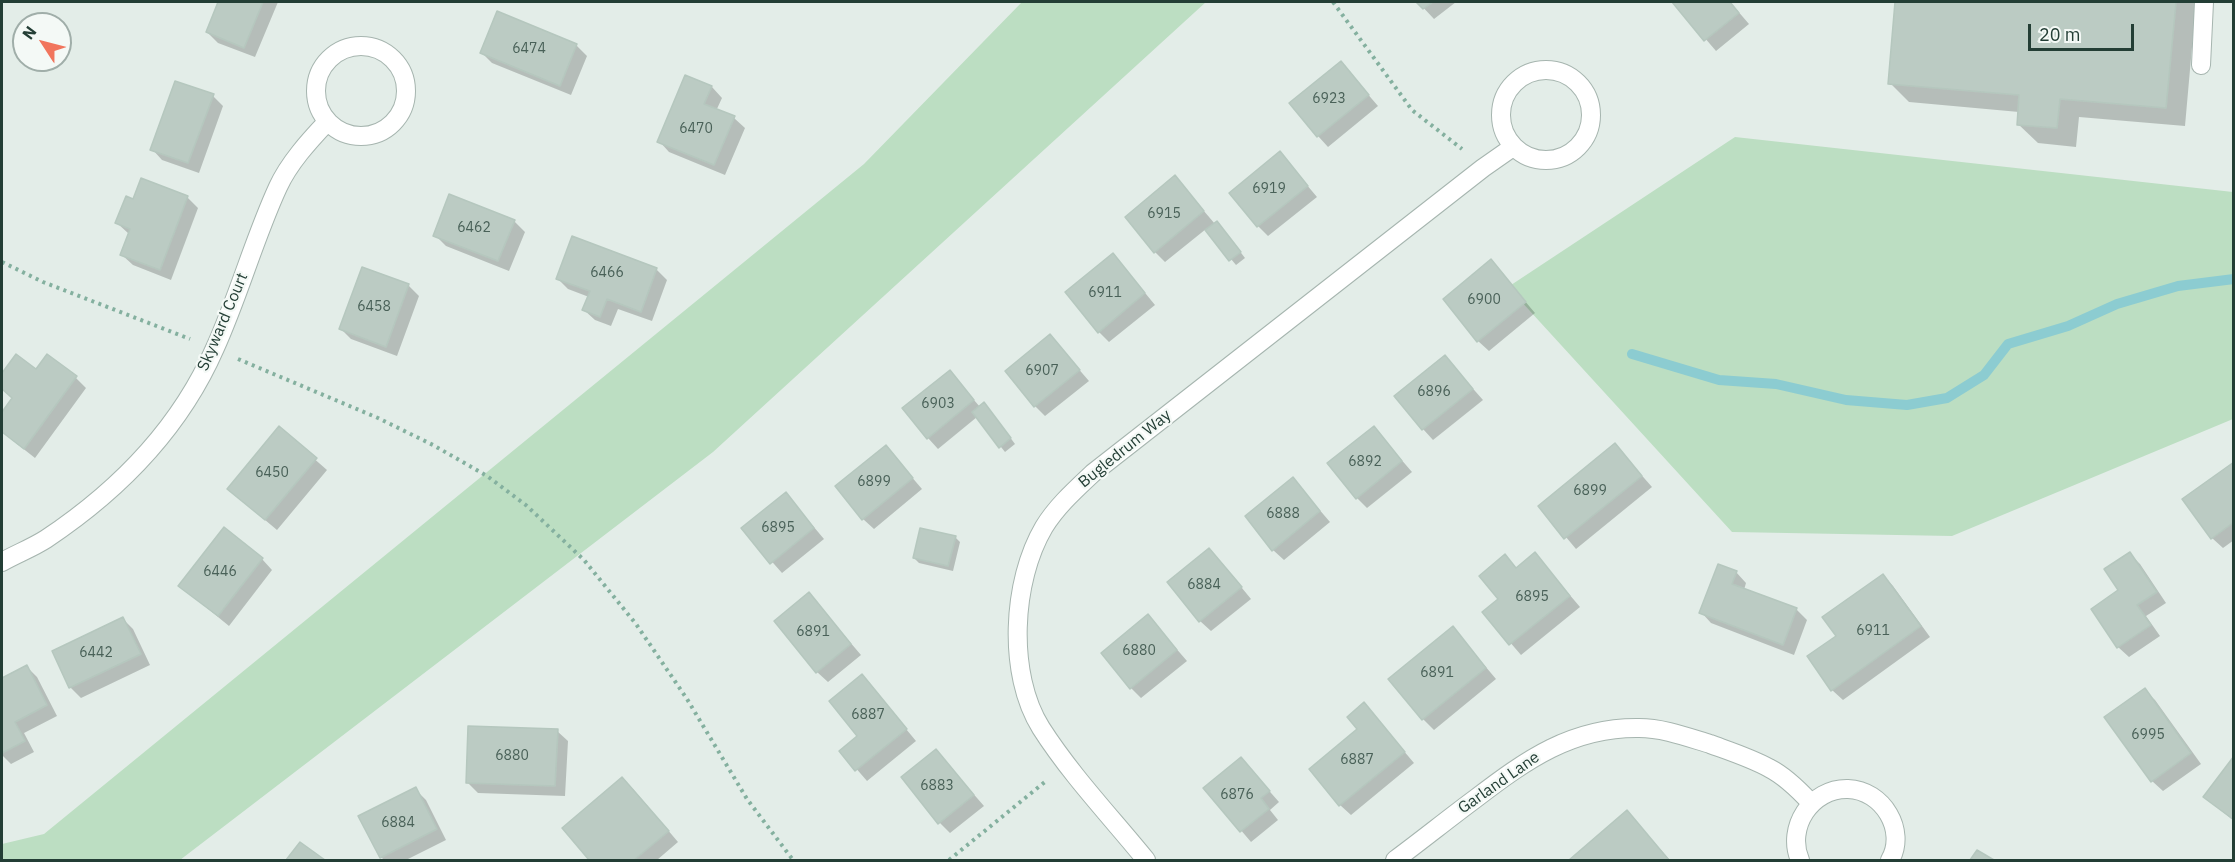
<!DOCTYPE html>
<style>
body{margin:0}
#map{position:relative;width:2235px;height:862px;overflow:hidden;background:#e3ede8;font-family:"IBM Plex Sans",sans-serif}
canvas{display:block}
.frame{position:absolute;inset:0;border:3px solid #233e35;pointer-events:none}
.north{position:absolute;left:12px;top:12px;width:60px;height:60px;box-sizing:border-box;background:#f4f9f6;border:2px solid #a0aea9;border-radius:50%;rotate:306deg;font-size:16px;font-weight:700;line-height:24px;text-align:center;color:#233e35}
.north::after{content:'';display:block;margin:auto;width:21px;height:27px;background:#f1755d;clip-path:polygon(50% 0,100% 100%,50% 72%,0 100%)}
.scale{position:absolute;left:2028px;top:24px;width:106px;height:27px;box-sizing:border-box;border:3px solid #233e35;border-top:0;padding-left:8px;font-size:18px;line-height:21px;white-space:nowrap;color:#233e35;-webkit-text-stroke:4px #f4f9f6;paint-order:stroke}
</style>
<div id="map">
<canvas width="2235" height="862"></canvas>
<div class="frame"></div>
<div class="north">N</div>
<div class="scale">20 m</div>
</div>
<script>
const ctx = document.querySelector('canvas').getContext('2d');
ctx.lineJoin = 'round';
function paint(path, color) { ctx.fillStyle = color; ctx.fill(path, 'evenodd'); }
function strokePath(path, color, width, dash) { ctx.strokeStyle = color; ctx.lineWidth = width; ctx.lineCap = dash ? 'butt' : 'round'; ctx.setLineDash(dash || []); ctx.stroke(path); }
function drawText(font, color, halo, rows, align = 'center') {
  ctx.font = font + ' "IBM Plex Sans",sans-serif'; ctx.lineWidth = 4.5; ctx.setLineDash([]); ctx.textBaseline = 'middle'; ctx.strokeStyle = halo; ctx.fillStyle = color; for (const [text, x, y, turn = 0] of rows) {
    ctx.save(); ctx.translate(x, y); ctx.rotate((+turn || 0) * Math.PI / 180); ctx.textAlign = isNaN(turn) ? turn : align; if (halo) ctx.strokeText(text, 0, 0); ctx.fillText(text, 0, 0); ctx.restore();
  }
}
const green = new Path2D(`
 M1022,2H1206L713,452L180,860H2V844L44,834L864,164Z
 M1735,137L2233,192V419L1952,536L1732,532L1508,287Z`);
const shadow = new Path2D(`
 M220,2H278L255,57L218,43L207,32Z
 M1418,2H1456L1434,19Z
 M1674,2H1730L1749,24L1716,51Z
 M1897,2H2196L2185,126L2079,117L2076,147L2038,143L2018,124L2019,112L1909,102L1890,83Z
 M498,13L577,46L587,56L571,95L492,63L482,53Z
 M1341,63L1378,106L1328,147L1318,136Z
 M686,77L712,87L722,98L716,111L734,118L745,128L725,175L669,152L659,141Z
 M213,96L223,106L199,173L162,160L152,149Z
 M1280,153L1317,197L1268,236L1258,226Z
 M1175,177L1215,224L1222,228L1245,258L1236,265L1206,229L1165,262L1155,252Z
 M187,197L198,208L171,280L133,265L122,255L129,234L117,223L133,201Z
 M514,221L525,232L509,271L446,246L435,235Z
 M1491,261L1535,313L1489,351L1478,341Z
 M1123,266L1155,305L1109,342L1099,332Z
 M363,269L409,286L419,296L397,356L351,339L341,329Z
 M656,269L667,280L652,321L618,309L611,326L595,320L584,310L589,297L568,289L558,279Z
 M1050,336L1089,381L1045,416L1035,406Z
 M16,357L36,372L76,378L86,388L35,458L2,432V415L13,399L2,389V376Z
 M1445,357L1483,400L1433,440L1423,429Z
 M950,372L980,407L989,409L1015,444L1005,452L977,417L938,449L928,438L904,409Z
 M279,428L327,470L277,530L240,499Z
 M1374,428L1412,472L1367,508L1357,498Z
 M1615,445L1652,487L1576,549L1540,506Z
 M886,447L922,489L874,529L863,519Z
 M2234,463V540L2223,548L2212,538Z
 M1293,479L1330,522L1284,560L1273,550Z
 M786,494L824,539L782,573L743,529Z
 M955,537L960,542L953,571L919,563L914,558Z
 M2129,553L2140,564L2166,603L2146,616L2160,636L2129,657L2118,647L2120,590Z
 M1535,554L1580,607L1521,655L1484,612L1500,599L1505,556L1517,569Z
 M262,559L272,570L229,626L180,586Z
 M1219,560L1251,599L1211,631L1200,621Z
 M1736,572L1746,583L1744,590L1797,610L1807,620L1794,655L1711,623L1701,612Z
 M1883,575L1893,586L1930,637L1843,700L1832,690L1838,636Z
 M809,594L861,655L828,682L817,672Z
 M1148,616L1187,661L1141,698L1131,688Z
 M123,619L133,629L150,665L81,698L70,687Z
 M1453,628L1496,679L1434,730L1423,719Z
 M26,666L37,677L57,716L24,733L34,752L11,764L2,755V679Z
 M862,676L916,741L867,781L841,751L859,736Z
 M2144,690L2155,700L2201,764L2163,791L2152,781Z
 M1364,704L1414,763L1351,815L1340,805Z
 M557,731L568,741L565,796L478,793L467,782Z
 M936,751L984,806L950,833L940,823Z
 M1241,759L1279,802L1270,810L1278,820L1251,842L1205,788Z
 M2234,759V821L2205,797Z
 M415,789L426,800L446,840L406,860H384L381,857Z
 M633,789L678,842L657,860H591L564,829Z
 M1627,812L1670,860H1571Z`);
const stream = new Path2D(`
 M1632,354L1719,380L1776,384L1846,400L1907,405L1947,398L1984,375L2008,344L2068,326L2117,304L2178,286L2234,279`);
const building = new Path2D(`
 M218,2H263L244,48L206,32Z
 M1416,2H1433L1423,9Z
 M1672,2H1730L1739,13L1704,41Z
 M1895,2H2176L2166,108L2060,99L2057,128L2017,125L2019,95L1888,84Z
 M497,11L577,44L560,86L480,53Z
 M1341,61L1369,95L1317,137L1289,103Z
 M685,75L712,86L704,104L735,116L714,165L657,142Z
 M175,81L214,94L188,163L150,150Z
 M1280,151L1308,186L1257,227L1229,193Z
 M1175,175L1204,211L1154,253L1125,217Z
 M141,178L188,196L160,270L120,255L130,229L115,223L126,196L133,199Z
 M449,194L515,220L498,261L433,236Z
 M1217,221L1241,252L1229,261L1205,230Z
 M572,236L657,268L641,312L607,299L600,317L582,310L590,291L556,279Z
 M1113,253L1145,293L1098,333L1065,292Z
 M1491,259L1526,302L1477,342L1443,299Z
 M362,267L409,284L386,347L339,329Z
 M1050,334L1080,370L1034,407L1005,371Z
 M16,354L36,369L47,354L77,376L24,449L2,432V412L12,398L2,389V373Z
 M1445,355L1473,389L1422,430L1394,396Z
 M950,370L974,400L927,439L902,408Z
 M984,402L1011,438L999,448L972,412Z
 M279,426L317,458L265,520L227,489Z
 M1374,426L1402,461L1356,499L1327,463Z
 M1615,443L1642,476L1564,539L1538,506Z
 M886,445L913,478L862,520L835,486Z
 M2234,462V522L2211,539L2182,499Z
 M1293,477L1320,511L1272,551L1245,516Z
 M786,492L814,528L770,564L741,528Z
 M224,527L263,558L218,616L178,586Z
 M920,528L956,536L948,566L913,558Z
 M1209,548L1242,587L1199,622L1167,582Z
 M1535,552L1570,596L1509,645L1482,612L1498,599L1479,576L1505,554L1516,568Z
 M2130,552L2157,592L2137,605L2151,625L2117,648L2091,609L2118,590L2104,569Z
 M1718,564L1737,571L1732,584L1797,608L1783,645L1699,613Z
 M1883,574L1921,626L1831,691L1807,656L1836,636L1822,617Z
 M809,592L851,644L816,673L774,621Z
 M1148,614L1177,650L1130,689L1101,653Z
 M123,617L141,654L69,688L52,651Z
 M1453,626L1486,668L1422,720L1388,679Z
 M27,665L47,705L15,722L25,741L2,753V678Z
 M862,674L907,729L855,771L839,751L857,736L829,701Z
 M2145,688L2191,753L2151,782L2104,717Z
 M1364,702L1405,752L1339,806L1309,769L1357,729L1347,717Z
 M468,726L558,729L555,786L466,783Z
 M936,749L974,795L938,824L901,777Z
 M2234,756V820L2203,797Z
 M1241,757L1270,791L1261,798L1269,809L1240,832L1203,788Z
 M622,777L669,831L634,860H589L562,828Z
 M416,787L437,829L380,858L358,816Z
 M1627,810L1668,859L1666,860H1569Z
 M300,842L325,860H286Z
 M1977,850L1994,860H1970Z`);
const path = new Path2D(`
 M1333,2L1412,110L1462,149
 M2,262L43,282L190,339
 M238,359L378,418L433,445L487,476L527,506L584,560L636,624L687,699L747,799L793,860
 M949,860L1046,781`);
const minor = new Path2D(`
 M316 91a45 45 0 1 1 90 0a45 45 0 1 1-90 0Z
 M2201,65L2204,2
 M1501 115a45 45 0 1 1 90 0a45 45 0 1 1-90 0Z
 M2,562C16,554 32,548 46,539C118,491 180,428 215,348C239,295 254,239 278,187C289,163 309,141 327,122
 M1146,860C1111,817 1071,775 1041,728C1007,674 1012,581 1044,527C1057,506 1075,490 1093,473L1483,168L1513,147
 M1395,860C1422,840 1448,819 1475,799C1526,760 1572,727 1639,728C1663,728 1687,737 1710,744C1729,751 1751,758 1769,768C1785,776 1799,790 1811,803
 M1800,860C1786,828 1811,788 1848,789C1883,790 1907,831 1890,860`);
const numberNames = [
 ["6474",529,49],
 ["6923",1329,99],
 ["6470",696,129],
 ["6919",1269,189],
 ["6915",1164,214],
 ["6462",474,228],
 ["6466",607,273],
 ["6911",1105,293],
 ["6900",1484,300],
 ["6458",374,307],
 ["6907",1042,371],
 ["6896",1434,392],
 ["6903",938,404],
 ["6892",1365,462],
 ["6450",272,473],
 ["6899",874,482],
 ["6899",1590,491],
 ["6888",1283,514],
 ["6895",778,528],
 ["6446",220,572],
 ["6884",1204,585],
 ["6895",1532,597],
 ["6911",1873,631],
 ["6891",813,632],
 ["6880",1139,651],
 ["6442",96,653],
 ["6891",1437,673],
 ["6887",868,715],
 ["6995",2148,735],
 ["6880",512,756],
 ["6887",1357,760],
 ["6883",937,786],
 ["6876",1237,795],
 ["6884",398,823]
];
const streetNames = [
 ["Skyward Court",223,322,-67],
 ["Bugledrum Way",1125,449,-39],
 ["Garland Lane",1499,783,-35]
];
paint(green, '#bcdec2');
paint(shadow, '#0003');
strokePath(stream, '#8cccd1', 10);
paint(building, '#bbcbc3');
strokePath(building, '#b5c7be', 1.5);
strokePath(minor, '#a6b5af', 20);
strokePath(path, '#84b09f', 4, [3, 4.5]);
strokePath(minor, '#fff', 18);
drawText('14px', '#496158', null, numberNames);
drawText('16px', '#233e35', '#f4f9f6', streetNames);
</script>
